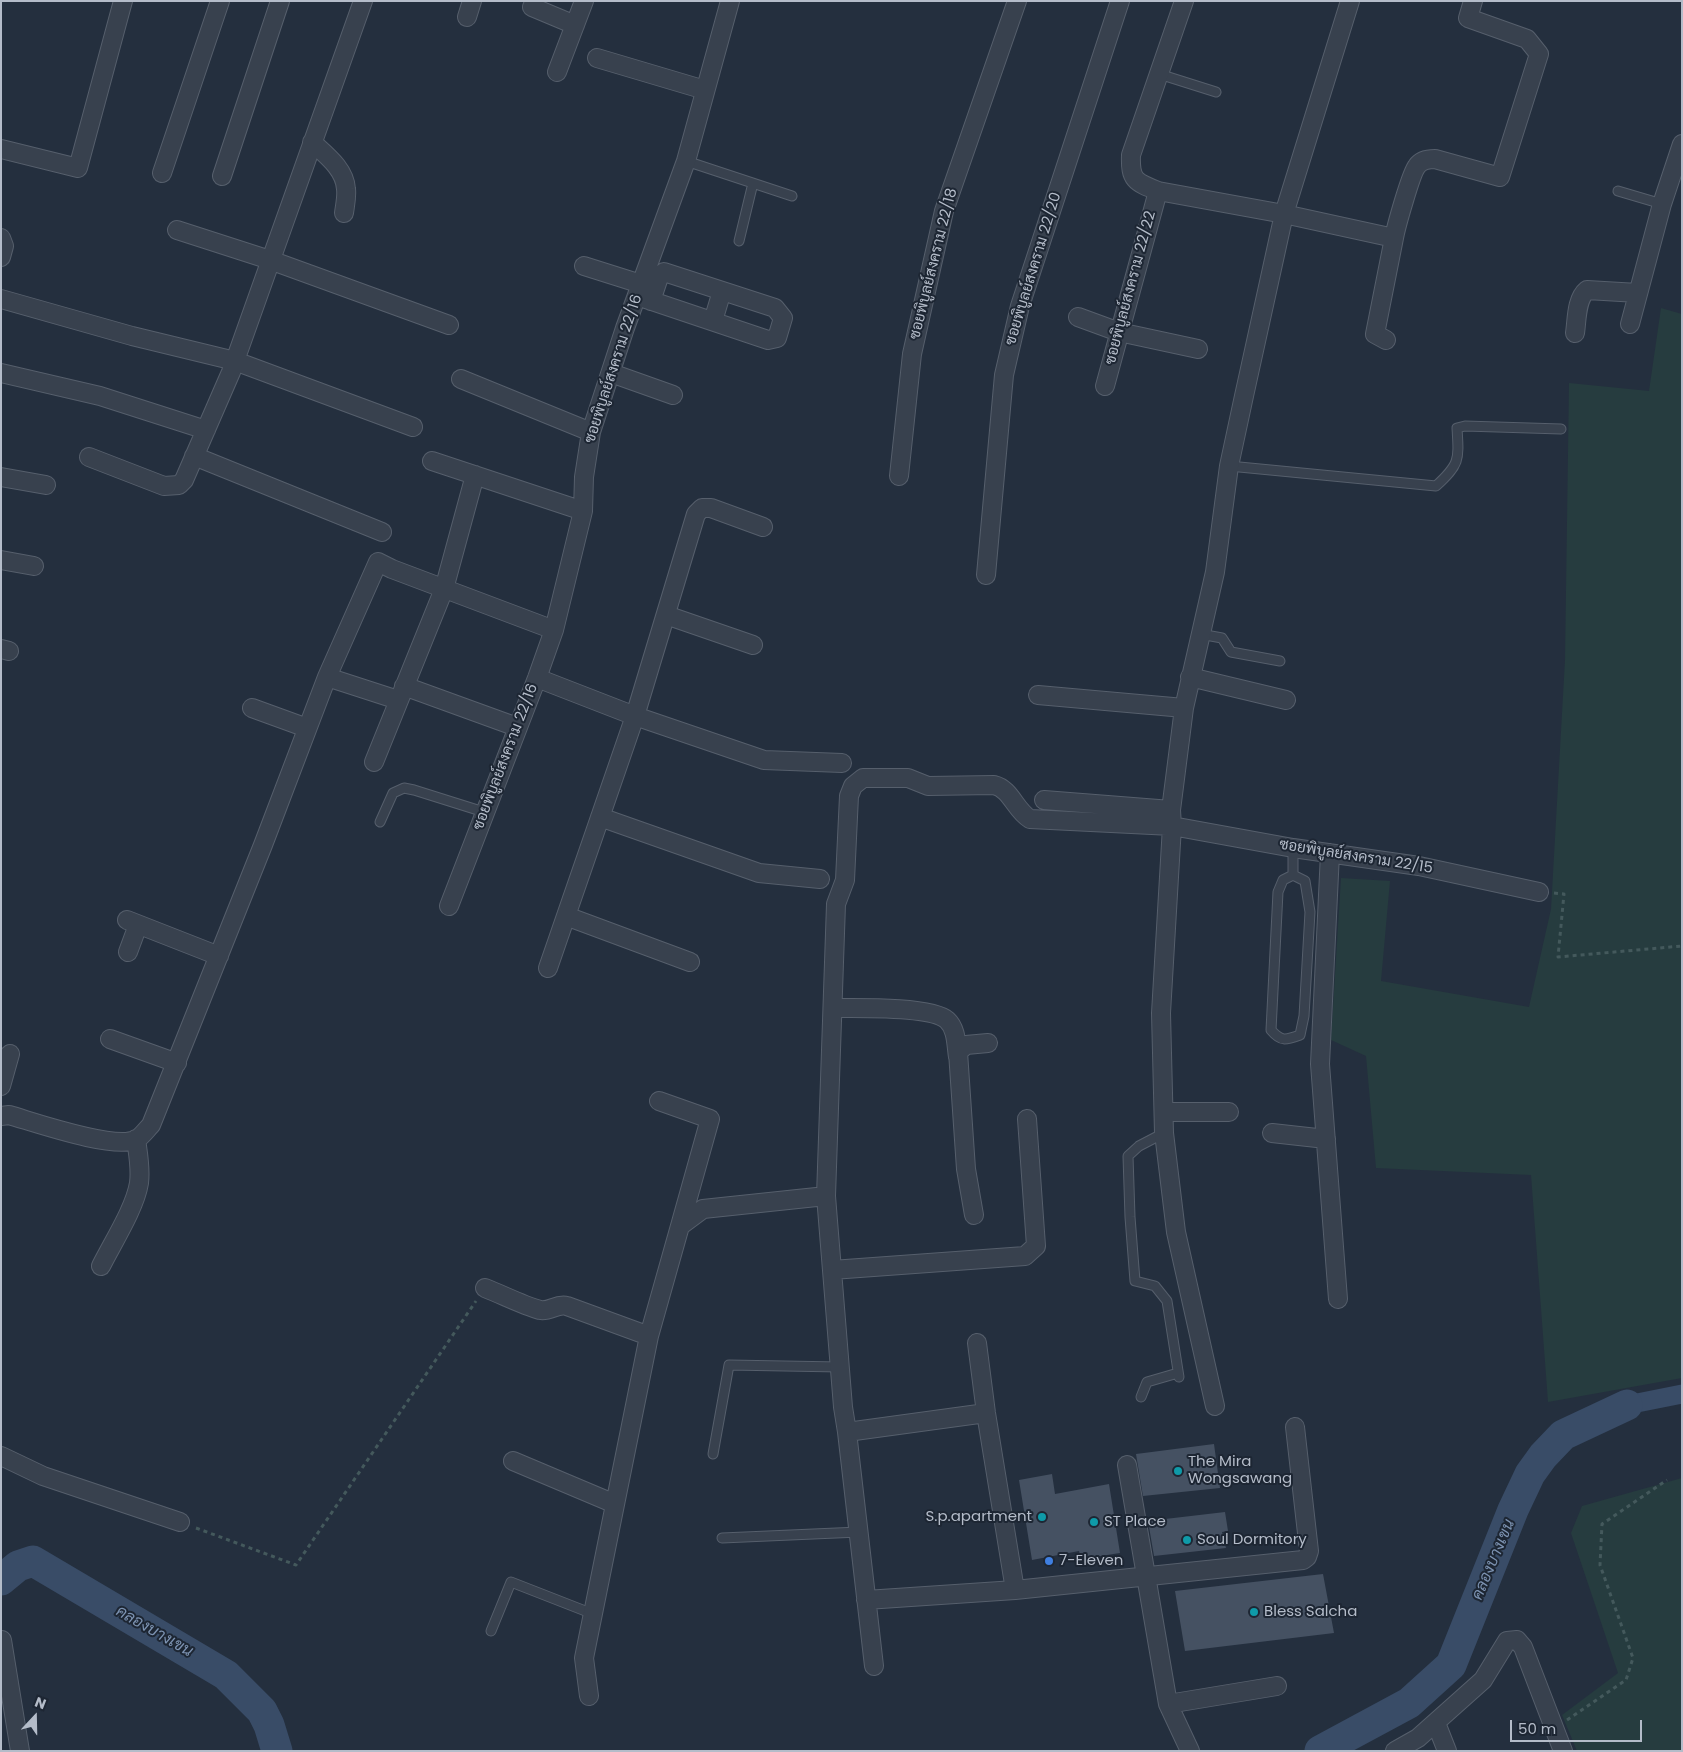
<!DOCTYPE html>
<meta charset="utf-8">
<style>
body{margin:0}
#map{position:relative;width:1683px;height:1752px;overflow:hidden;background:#242f3e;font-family:Poppins,sans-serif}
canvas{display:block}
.frame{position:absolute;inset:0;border:2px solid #b4bcc9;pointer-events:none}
.north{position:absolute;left:10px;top:1692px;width:50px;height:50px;-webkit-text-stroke:4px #1d2633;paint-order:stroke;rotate:21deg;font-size:14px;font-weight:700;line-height:20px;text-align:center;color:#b4bcc9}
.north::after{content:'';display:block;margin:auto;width:18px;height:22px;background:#b4bcc9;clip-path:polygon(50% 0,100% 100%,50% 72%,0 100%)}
.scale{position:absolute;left:1510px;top:1720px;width:132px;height:22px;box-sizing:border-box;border:2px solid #b4bcc9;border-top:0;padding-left:6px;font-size:15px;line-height:18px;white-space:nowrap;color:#b4bcc9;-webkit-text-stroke:4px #1d2633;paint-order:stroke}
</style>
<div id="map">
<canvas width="1683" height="1752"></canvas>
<div class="frame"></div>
<div class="north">N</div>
<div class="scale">50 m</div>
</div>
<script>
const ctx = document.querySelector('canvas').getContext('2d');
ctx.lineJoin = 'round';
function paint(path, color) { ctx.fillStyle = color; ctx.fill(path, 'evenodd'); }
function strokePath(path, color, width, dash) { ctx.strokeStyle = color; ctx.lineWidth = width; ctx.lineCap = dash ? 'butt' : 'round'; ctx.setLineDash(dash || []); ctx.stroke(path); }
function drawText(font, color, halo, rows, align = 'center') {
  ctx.font = font + ' Poppins,Sarabun,sans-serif'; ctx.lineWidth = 4; ctx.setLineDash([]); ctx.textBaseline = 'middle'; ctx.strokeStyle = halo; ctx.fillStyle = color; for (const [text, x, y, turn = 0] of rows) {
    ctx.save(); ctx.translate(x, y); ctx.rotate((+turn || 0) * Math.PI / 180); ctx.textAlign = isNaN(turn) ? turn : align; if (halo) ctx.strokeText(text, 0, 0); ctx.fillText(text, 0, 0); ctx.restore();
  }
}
const green = new Path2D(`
 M1661,308L1682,314V1378L1548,1402L1531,1175L1376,1168L1366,1056L1331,1040L1341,878L1390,881L1381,981L1529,1007L1551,909L1565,660L1569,383L1649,391Z
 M1682,1478V1751H1577L1562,1715L1618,1673L1571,1533L1582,1506Z`);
const canal = new Path2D(`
 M1627,1405L1682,1394`);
const river = new Path2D(`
 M1,1580L18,1566L33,1561L226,1675L262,1711L269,1725L277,1751
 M1320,1751L1409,1703L1451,1665L1513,1510L1530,1474L1543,1456L1563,1435L1627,1405`);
const building = new Path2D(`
 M1214,1444L1220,1488L1143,1496L1136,1454Z
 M1052,1474L1055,1494L1109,1484L1120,1553L1081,1559L1079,1551L1032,1560L1019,1480Z
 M1225,1512L1228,1531L1222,1532L1226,1548L1154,1556L1148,1521Z
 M1323,1574L1334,1633L1185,1651L1175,1591Z`);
const path = new Path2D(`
 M1554,893L1564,894L1558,957L1682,946
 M196,1528L296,1565L476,1301
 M1567,1720L1626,1680L1633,1658L1600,1565L1602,1524L1667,1480`);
const lane = new Path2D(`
 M1159,74L1216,92
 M686,161L792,196
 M1618,191L1662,204
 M739,241L753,183
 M1229,466L1436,486C1460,464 1459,460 1457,428L1465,426L1561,429
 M1200,634L1222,638L1231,652L1280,661
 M380,822L393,793L404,788L414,790L484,812
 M1293,875L1305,881L1310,912L1304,1016L1300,1035C1286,1040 1281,1042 1271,1030L1278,892L1283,880Z
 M1293,875V848
 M1164,1133L1139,1146L1128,1156L1130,1217L1135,1281L1155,1286L1167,1301L1179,1377
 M1141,1397L1147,1382L1178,1373
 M713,1454L729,1365L840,1367
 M722,1538L859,1532
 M491,1631L511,1582L593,1614`);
const street = new Path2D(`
 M1184,1L1131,155C1130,180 1135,182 1158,191L1284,214L1394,238C1396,227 1411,173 1417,166C1421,160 1428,159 1435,159L1500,177L1539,54L1527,39L1468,18L1473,1
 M532,7L575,25
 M467,17L472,1
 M597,58L705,90
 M557,72L584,1
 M312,142C326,155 345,169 346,189C347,197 345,205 344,213
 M1,149L78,168L123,1
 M162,173L220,1
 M222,176L280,1
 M177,230L270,260L449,325
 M1,238L4,246L1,257
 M584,266L641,284
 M637,296C681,311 724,325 768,340L777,338L783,318L775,308L664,272L659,277L651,301
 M1,299L132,336L235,361L413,427
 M1078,317L1119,332L1198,349
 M713,321L722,291
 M1630,324L1662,204L1682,144
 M1575,333C1577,320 1576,299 1587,290L1638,293
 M1386,340L1375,334L1394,238
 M1,373L100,396L206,430
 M611,373L673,395
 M461,379L591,432
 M1105,386L1158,191
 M194,456L382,532
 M89,457L164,486L179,485L184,480L231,372L363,1
 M432,461L583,511
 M899,476L912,354L944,211L1017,1
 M1,477L46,485
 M1,560L34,566
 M986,575L1004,375L1020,306L1120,1
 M666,615L753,645
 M1,649L9,651
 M327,677L398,700
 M1190,677L1286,700
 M537,678L635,716L764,760L842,763
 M404,686L517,727
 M1038,695L1184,708
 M252,708L307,728
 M374,762L444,589L475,475
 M1044,800L1171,810
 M600,817L759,873L820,879
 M1330,853L1320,1064L1338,1299
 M449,906L537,678L554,630L583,511L584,477L591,432L625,328L686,161L730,1
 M566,916L690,962
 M127,920L219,956
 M128,952L138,925
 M548,968L635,716L696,514L702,508H711L763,527
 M833,1008C855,1008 932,1006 947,1020C957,1029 956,1045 958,1057
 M110,1039L177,1063
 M1,1086L10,1054
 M659,1101L710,1119L680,1226
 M1164,1112H1229
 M1,1116L9,1115C34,1122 116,1151 137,1139C142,1136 147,1129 151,1125L263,845L327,677L378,562L392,569L554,630
 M1272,1133L1326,1139
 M974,1215L966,1169L958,1052L966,1045L988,1043
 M101,1266C113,1242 135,1208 139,1183C141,1168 138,1154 136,1139
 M832,1270L1025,1256L1036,1246L1027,1119
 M485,1288C503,1295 522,1305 540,1310C550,1312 557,1303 567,1306L649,1336L584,1658L589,1696
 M649,1336L680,1226L703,1209L826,1196
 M977,1343L986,1413L1015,1590
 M1215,1406L1176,1232L1164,1133L1161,1013L1172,826L1171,810L1184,708L1215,572L1229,466L1244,396L1284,214L1350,1
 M847,1432L986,1413
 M1,1456L43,1476L180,1522
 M513,1461L615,1504
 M1127,1465L1168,1704L1190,1751
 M866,1600L1015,1590L1303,1560L1307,1557L1309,1551L1295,1427
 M2,1640L20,1751
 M874,1666L847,1432L843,1407L826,1196L836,904L845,880L849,796L853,786L863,778H908L928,786L994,785C1011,789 1015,810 1030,819L1172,826L1293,848L1419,866L1539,892
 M1168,1704L1277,1686
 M1436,1723L1447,1751
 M1395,1751L1418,1738L1483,1680L1507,1641L1517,1640L1523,1647L1563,1751`);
const markers = [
 [1178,1471,5,"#0f9aa8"],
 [1042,1517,5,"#0f9aa8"],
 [1094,1522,5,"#0f9aa8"],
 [1187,1540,5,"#0f9aa8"],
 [1049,1561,5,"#3f7fe0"],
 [1254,1612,5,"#0f9aa8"]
];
const streetNames = [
 ["ซอยพิบูลย์สงคราม 22/18",934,264,-76],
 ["ซอยพิบูลย์สงคราม 22/20",1034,269,-73],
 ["ซอยพิบูลย์สงคราม 22/22",1131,288,-75],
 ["ซอยพิบูลย์สงคราม 22/16",614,369,-72],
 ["ซอยพิบูลย์สงคราม 22/16",506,757,-69],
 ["ซอยพิบูลย์สงคราม 22/15",1356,857,9]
];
const poiNames = [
 ["The Mira",1188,1462],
 ["Wongsawang",1188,1479],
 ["S.p.apartment",1032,1517,"right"],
 ["ST Place",1104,1522],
 ["Soul Dormitory",1197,1540],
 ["7-Eleven",1059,1561],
 ["Bless Salcha",1264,1612]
];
const waterNames = [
 ["คลองบางเขน",1494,1560,-67],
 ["คลองบางเขน",154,1632,30]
];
paint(green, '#263c3f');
strokePath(canal, '#394c67', 19);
strokePath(river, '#394c67', 31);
paint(building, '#455162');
strokePath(lane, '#565f6c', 11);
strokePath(street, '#565f6c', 20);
strokePath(path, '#44595c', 3, [4, 4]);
strokePath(lane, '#38414e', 9);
strokePath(street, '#38414e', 18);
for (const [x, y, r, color] of markers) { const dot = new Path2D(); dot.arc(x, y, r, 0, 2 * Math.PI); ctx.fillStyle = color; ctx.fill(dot); strokePath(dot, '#1d2633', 2); }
drawText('15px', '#b4bcc9', '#1d2633', streetNames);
drawText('15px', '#b4bcc9', '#1d2633', poiNames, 'left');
drawText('italic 16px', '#7c92b1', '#1d2633', waterNames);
</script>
